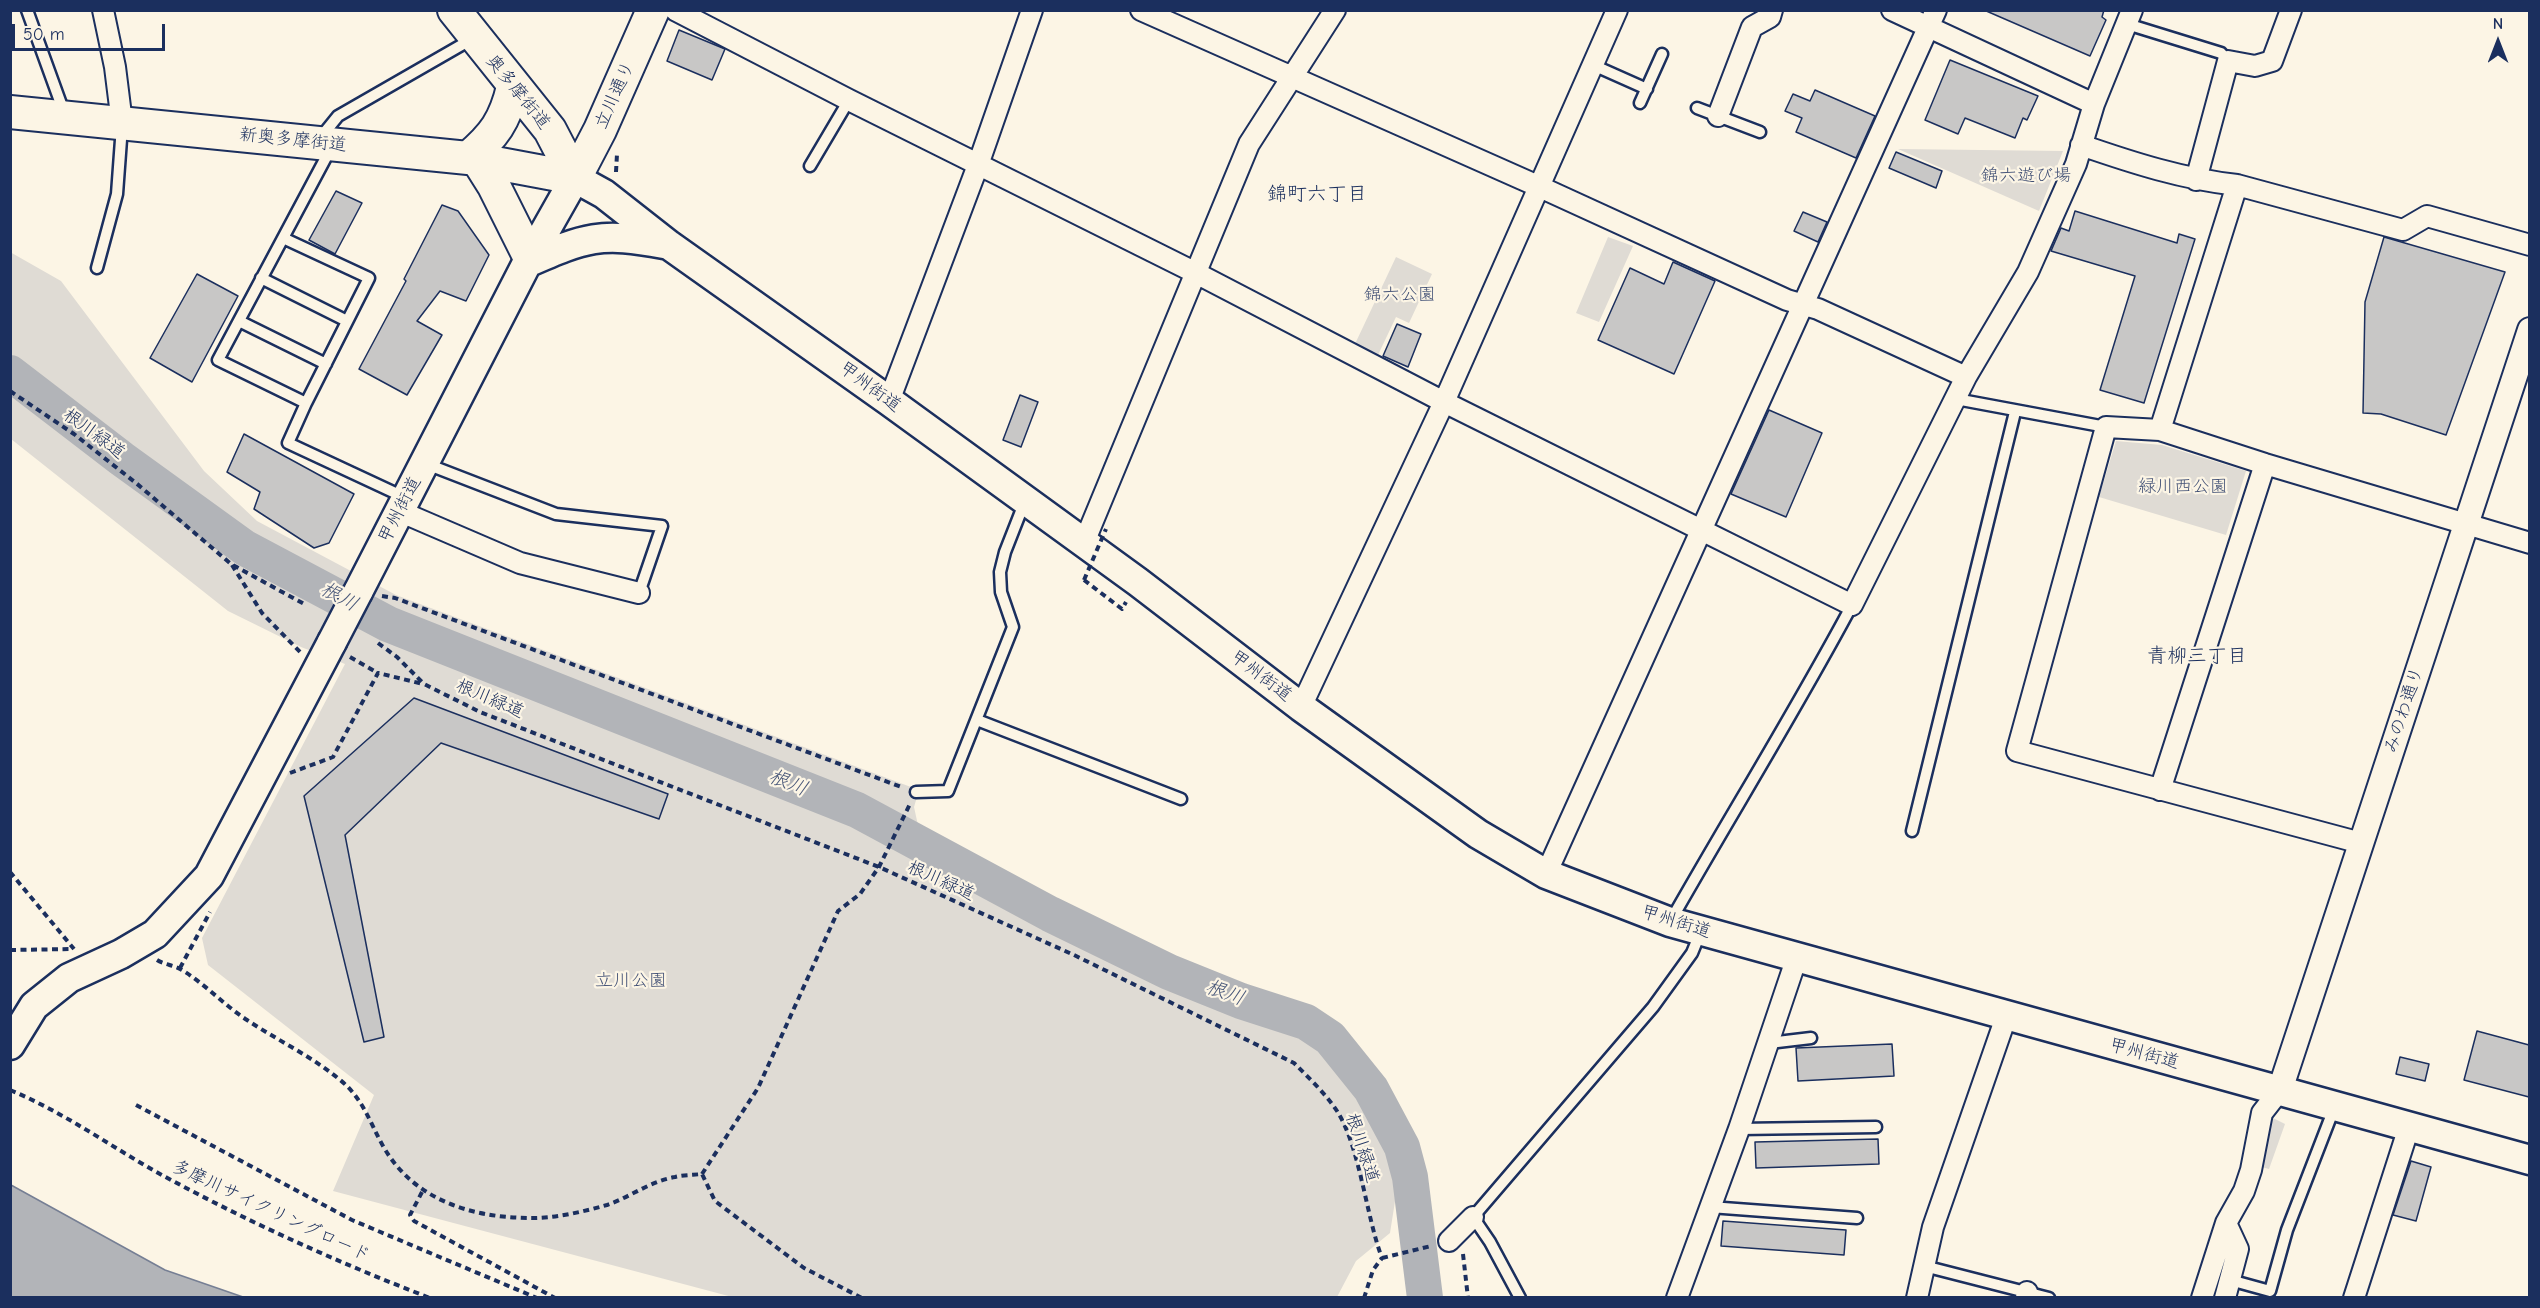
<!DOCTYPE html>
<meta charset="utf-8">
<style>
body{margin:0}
#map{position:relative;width:2540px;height:1308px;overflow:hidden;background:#fcf5e5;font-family:"Comic Neue",sans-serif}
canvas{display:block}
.frame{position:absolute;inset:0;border:12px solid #1b2f5e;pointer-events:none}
.north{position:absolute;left:2468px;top:12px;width:60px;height:60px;-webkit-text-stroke:4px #fcf5e5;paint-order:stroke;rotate:0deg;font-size:16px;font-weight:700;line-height:24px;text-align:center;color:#1b2f5e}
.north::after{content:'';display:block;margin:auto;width:21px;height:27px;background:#1b2f5e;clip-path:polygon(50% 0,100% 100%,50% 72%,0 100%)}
.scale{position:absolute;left:12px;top:24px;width:153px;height:27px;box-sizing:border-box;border:3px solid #1b2f5e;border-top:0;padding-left:8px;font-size:18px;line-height:21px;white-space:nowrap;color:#1b2f5e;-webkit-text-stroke:4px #fcf5e5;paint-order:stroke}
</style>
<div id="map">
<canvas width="2540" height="1308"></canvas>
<div class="frame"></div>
<div class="north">N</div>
<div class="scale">50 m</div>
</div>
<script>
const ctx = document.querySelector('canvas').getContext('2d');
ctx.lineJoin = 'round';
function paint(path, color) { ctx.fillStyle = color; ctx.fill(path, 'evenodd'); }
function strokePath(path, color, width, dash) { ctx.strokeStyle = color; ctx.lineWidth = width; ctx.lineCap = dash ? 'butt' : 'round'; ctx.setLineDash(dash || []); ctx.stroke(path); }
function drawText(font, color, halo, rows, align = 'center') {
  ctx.font = font + ' "Comic Neue","Klee One",sans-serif'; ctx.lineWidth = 4.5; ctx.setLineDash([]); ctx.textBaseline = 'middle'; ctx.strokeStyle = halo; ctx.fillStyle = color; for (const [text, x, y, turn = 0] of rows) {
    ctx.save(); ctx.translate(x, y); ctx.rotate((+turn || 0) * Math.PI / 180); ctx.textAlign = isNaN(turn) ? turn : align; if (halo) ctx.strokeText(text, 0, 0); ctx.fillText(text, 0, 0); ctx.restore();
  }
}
const green = new Path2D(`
 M1898,149L2063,151L2039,211Z
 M1608,237L1633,246L1599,322L1576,313Z
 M10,252L61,281L204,471L257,521L396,595L919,790L914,807L928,871L1150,974L1295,1031L1338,1062L1368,1104L1388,1142L1396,1195L1390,1233L1356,1261L1337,1297L736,1298L333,1191L374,1095L208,965L202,938L345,664L301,647L228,611L11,439Z
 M1396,257L1432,274L1409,323L1396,317L1378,355L1355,344Z
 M2116,441L2162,445L2246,471L2226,535L2099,497Z
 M2269,1116L2285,1124L2269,1169L2258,1166Z`);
const water = new Path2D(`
 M11,1185L165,1270L243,1297H11Z`);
const river = new Path2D(`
 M10,373L122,459L245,548L388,624L857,810L1050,914L1169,972L1241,1001L1306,1022L1330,1038L1371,1089L1402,1147L1410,1177L1425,1298`);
const building = new Path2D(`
 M1984,10H2104L2102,17L2106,20L2090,56Z
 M679,30L725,49L712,80L667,61Z
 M1950,60L2038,96L2027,120L2023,118L2015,138L1965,118L1958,134L1925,120Z
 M1815,90L1875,116L1856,158L1796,132L1802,118L1785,111L1793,94L1810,101Z
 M1896,152L1942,171L1936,188L1889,168Z
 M336,191L362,203L335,254L309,240Z
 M442,205L458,211L489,255L466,301L440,291L417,321L442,335L407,395L359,369L406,281L404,279Z
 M2075,211L2177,243L2179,234L2195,239L2144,403L2100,390L2135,276L2051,251L2061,228L2069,231Z
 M1803,212L1827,222L1818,242L1794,231Z
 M2384,237L2505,272L2446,435L2381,414L2363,413L2365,302Z
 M1673,262L1715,281L1674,374L1598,340L1630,268L1664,284Z
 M197,274L238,296L192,382L150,358Z
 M1397,324L1421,334L1408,367L1383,356Z
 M1020,395L1038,402L1021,447L1003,440Z
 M1769,410L1822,433L1786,517L1731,494Z
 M244,434L354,494L329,543L314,548L254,509L260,492L227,472Z
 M414,698L668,794L659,819L441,743L345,835L384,1037L364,1042L304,796Z
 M2477,1031L2529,1045V1097L2464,1080Z
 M1892,1044L1894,1076L1798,1081L1796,1048Z
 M2400,1057L2429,1064L2425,1081L2396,1074Z
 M1878,1139L1879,1164L1756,1168L1755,1142Z
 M2411,1161L2431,1167L2416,1221L2393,1215Z
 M1723,1221L1846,1230L1844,1255L1721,1246Z`);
const path = new Path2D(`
 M616,172L617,154
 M10,391L74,434L136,483L231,564L306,605
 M232,565L262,613L301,653
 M1084,580L1122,609L1126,602
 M382,596L395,598L904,788
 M378,643L397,657L424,684L480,712L879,867L1074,955L1294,1063C1309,1078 1325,1093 1337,1111C1360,1147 1366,1216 1382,1258
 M350,657L378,673
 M290,773L333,757L378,673L423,684
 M10,872L74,949
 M10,950L73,949
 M157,960C165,965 174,965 182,970C205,984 224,1005 247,1020C277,1040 311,1056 339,1079C363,1098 369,1121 383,1146C413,1199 469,1217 527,1218C553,1219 582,1212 607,1205C630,1197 651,1181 675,1177C683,1175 693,1175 702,1174L715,1201L804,1268L862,1298
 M180,968L210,912
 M10,1090C68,1114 118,1152 173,1181C255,1225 342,1264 430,1298
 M136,1105L352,1220L537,1298
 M702,1174L758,1088L838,911L860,894L879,867L910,804
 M422,1192L410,1215L414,1221L555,1298
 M1463,1254L1468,1298
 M1382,1258L1431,1246
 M557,1298H565
 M1364,1298L1373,1270L1382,1258`);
const service = new Path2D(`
 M27,10L65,115
 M2127,24L2221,53L2228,61
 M1593,65L1647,89
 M1640,103L1662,54
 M1697,108L1760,132
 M321,137L338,116L472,39
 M331,148L218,360L306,403L288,443L406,498
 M810,166L849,100
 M283,238L369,278L306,403
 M97,268L117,194L122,126
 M261,278L347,321
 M239,321L326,364
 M1956,399L2106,427
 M424,463L556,514L662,526L639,593
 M977,720L1181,799
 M916,792L948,791L1013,627L1001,592L1000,572L1005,552L1025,501
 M1912,831L2015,412
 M1670,922C1730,816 1795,712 1852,605
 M1769,1043L1811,1038
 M1739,1129L1876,1127
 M1710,1207L1857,1218
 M1924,1266L2049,1298
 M2230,1280L2270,1291L2287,1230L2335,1106
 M1520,1298L1490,1242L1473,1217L1653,1007L1692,953L1701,931`);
const minor = new Path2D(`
 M103,10L115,67L122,123
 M675,10L849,100L1194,272L1444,402L1852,605L1966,377L2028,272L2076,164L2094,104L2132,10
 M1141,10L1540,187L1787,300L1818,309L1966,377
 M1892,10L2094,104
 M1718,116L1752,27L1770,17L1772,10
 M2081,145C2133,163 2183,179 2237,185L2160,430
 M2196,180L2228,61L2255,66L2272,61L2291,10
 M2237,185L2403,230L2427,216L2530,245
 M889,401L978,165L1032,10
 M399,511L520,563L639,593
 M1083,545L1249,144L1335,10
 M1301,707L1444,402L1617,10
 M2160,790L2265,464
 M2361,843L2017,751L2106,427L2160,430L2265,464L2530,543
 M1546,874L1936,10
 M1449,1241L1473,1217
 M1677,1298L1739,1129L1797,957
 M1917,1298L1933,1227L2006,1017
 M2026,1298L2027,1292
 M2202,1298L2226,1223L2244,1191L2251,1170L2262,1113L2280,1090
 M2225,1298L2238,1249L2226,1223
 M2354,1298L2409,1127`);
const tertiary = new Path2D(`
 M2280,1090L2530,330`);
const secondary = new Path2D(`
 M527,263C586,237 600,232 664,244
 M358,592L527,263L575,178L604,194L669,245L889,401L1138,582L1301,707L1478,834L1546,874L1670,922L2530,1160
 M10,1045L34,1006L69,978L121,954L155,934L209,876L332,642`);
const primary = new Path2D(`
 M454,10L550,130L575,178
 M10,112L468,158L575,178
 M468,158C494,136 505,121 513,87
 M477,159L494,186L530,258
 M575,178L600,130L653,10`);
const pathBridge = new Path2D(`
 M1084,580L1106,529`);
const secondaryBridge = new Path2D(`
 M332,642L358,592`);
const streetNames = [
 ["奥多摩街道",518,92,51],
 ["立川通り",615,95,-66],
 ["新奥多摩街道",293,140,6],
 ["甲州街道",870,387,36],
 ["根川緑道",94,434,36],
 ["甲州街道",400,510,-63],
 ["甲州街道",1261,676,37],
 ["根川緑道",490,699,23],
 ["みのわ通り",2404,710,-72],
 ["根川緑道",941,881,24],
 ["甲州街道",1676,922,17],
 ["甲州街道",2144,1054,15],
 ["根川緑道",1362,1148,72],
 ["多摩川サイクリングロード",271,1211,25]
];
const parkNames = [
 ["錦六遊び場",2026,176],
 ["錦六公園",1400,295],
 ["緑川西公園",2183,487],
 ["立川公園",631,981]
];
const neighbourhoodNames = [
 ["錦町六丁目",1317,194],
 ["青柳三丁目",2197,656]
];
const waterNames = [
 ["根川",339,597,28],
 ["根川",788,783,22],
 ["根川",1225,993,20]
];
paint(green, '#dfdbd4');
paint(water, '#b2b4b8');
strokePath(water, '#767f94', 1.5);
strokePath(river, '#b2b4b8', 36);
paint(building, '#c8c7c6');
strokePath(building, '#1b2f5e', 1.5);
strokePath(service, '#1b2f5e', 15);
strokePath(minor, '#1b2f5e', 24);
strokePath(tertiary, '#1b2f5e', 28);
strokePath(secondary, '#1b2f5e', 33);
strokePath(primary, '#1b2f5e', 36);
strokePath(path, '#1b2f5e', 4, [6, 4.5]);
strokePath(service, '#fcf5e5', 10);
strokePath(minor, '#fcf5e5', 20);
strokePath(tertiary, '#fcf5e5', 24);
strokePath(secondary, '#fcf5e5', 28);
strokePath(primary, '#fcf5e5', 32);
strokePath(secondaryBridge, '#1b2f5e', 33, []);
strokePath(pathBridge, '#1b2f5e', 4, [6, 4.5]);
strokePath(secondaryBridge, '#fcf5e5', 28);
drawText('18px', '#1b2f5e', '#fcf5e5', streetNames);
drawText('18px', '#425176', '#fcf5e5', parkNames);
drawText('20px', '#1b2f5e', '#fcf5e5', neighbourhoodNames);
drawText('italic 20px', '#485779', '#fcf5e5', waterNames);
</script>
